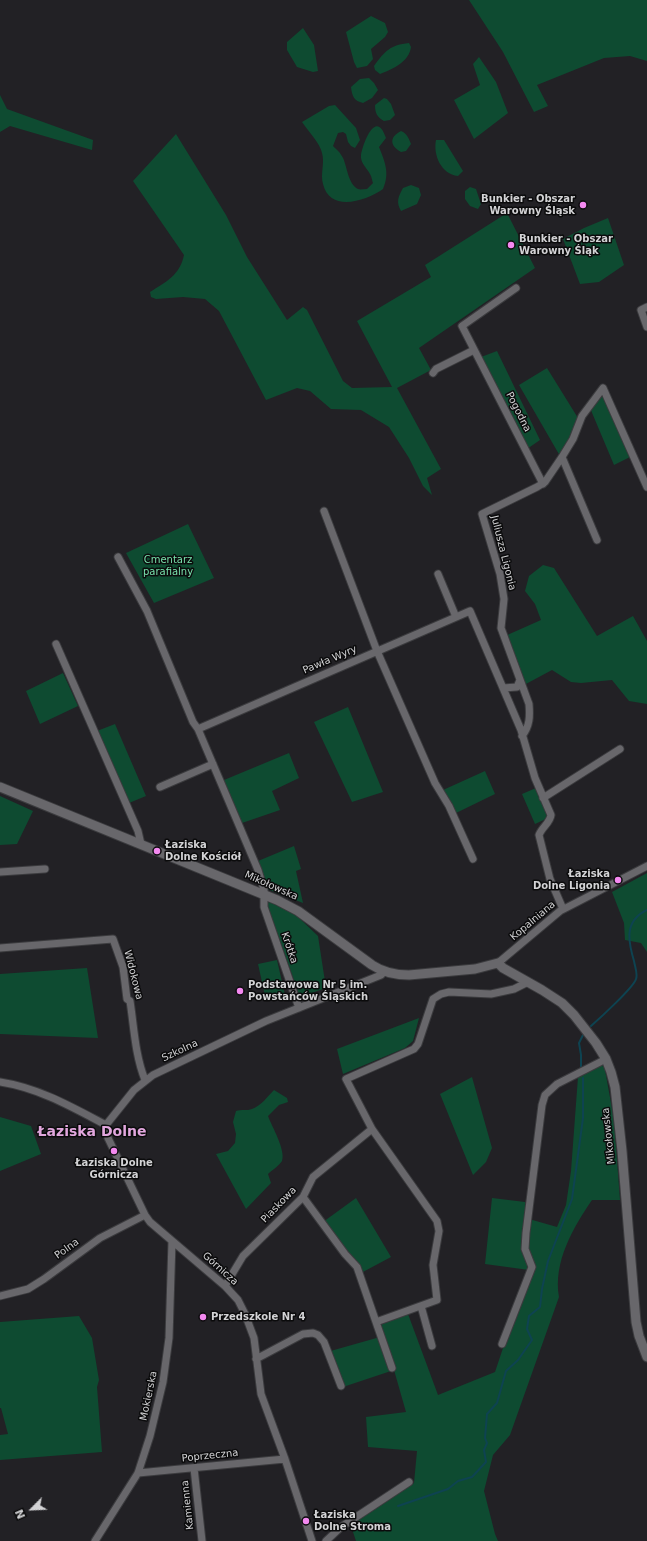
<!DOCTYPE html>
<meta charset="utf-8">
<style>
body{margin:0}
#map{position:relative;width:647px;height:1541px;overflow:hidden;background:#222125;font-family:"DejaVu Sans",sans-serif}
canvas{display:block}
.north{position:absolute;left:12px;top:1489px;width:40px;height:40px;-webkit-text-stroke:3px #0b0b0c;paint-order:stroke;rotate:246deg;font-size:11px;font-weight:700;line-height:16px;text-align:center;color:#d3d3d5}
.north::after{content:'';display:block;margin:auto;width:14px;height:18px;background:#d3d3d5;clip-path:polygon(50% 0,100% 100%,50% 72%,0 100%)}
</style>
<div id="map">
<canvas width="647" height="1541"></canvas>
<div class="north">N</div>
</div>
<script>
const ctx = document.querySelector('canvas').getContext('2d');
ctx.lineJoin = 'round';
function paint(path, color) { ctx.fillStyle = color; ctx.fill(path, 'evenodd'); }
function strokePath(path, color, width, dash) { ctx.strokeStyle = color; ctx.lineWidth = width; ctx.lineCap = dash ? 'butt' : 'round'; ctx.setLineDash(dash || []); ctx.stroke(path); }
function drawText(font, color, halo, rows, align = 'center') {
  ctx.font = font + ' "DejaVu Sans",sans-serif'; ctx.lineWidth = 3; ctx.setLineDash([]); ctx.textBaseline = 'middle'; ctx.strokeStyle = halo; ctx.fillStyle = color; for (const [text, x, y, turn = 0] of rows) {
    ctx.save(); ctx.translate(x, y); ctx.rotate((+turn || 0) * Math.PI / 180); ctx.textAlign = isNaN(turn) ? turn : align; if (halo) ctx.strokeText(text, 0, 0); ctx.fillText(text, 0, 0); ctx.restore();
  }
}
const green = new Path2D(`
 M469,0H647V61L630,56L604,58L537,85L548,106L534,112L503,52Z
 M371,16L385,23L388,32L385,37L371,49L373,59L367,66L357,68L354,62L346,32Z
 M303,28L314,45L318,71L313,72L297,67L287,50V42Z
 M409,43L411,47C409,62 393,69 380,74L375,70L374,66C385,51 390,45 409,43Z
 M479,57L496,82L508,113L474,139L454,100L480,85L473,64Z
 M369,78L374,83L378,90L372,98L363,103C354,101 352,96 351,87L360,79Z
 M0,95L7,109L93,140L92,150L10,126L0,132Z
 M384,98L387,99L391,104L395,115L390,120L384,121C377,117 375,113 375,105Z
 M335,105L356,128L360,140L355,148L351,146L348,142L346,134L343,132L338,133L333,146C337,150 340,152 343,158C347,166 348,184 358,189C360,190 364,189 367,189L373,183C372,181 372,177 370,174C367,168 360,163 361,155C363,143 376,108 386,138L379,147C385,162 390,173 383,189C366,201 330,213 323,184C320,174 325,163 322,153C320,143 308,131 302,122L329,106Z
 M401,131C407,133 409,139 411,144L406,151L401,152C390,146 389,137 401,131Z
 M176,134L226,215L247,257L287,320L303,307L307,310L343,381L352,388L392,387L357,321L431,277L425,265L507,213L535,268L419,348L431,370L397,388L441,469L427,478L432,495L423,486L409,458L389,427L361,410L331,409L310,391L297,388L266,400L219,311L205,299L183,297L156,299L151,297L150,292C166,282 180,275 184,255L133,181Z
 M436,140H444L463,171L458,176C441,174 433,155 436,140Z
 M411,185L419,188L421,195L417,204L401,211C396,202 398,197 403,188Z
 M470,187L476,189L481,204L478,209L470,206L465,199V191Z
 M608,218L624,265L599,282L580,284L563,239L584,228Z
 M497,351L540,440L527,449L481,357Z
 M547,368L578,418L571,437L560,456L519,385Z
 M602,393L632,456L614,465L590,408Z
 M188,524L214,578L154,603L126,553Z
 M543,565L554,568L597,636L633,616L647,641V704L629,701L612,680L581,683L571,682L552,670L524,685L505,636L541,620L535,604L525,591L529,576Z
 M63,673L78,706L40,724L26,691Z
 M348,707L383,792L352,802L314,722Z
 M115,724L146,796L129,803L97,731Z
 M289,753L299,778L272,791L280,810L242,823L224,780Z
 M485,771L495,794L456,813L443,790Z
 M536,788L548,814V818L535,824L522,794Z
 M0,796L33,811L17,844L0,845Z
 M294,846L301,869L296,871L303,903L267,889L258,861Z
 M647,873V952L641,943L625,940L624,923L612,892Z
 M270,901L296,915L318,936L326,988L300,997L266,902Z
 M277,960L285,995L266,1000L258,964Z
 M87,968L98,1038L0,1034V974Z
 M419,1018L413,1041L405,1048L343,1074L337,1049Z
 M604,1064L614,1120L620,1200H592C573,1228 553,1262 559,1297L510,1435L493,1455L484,1491L495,1534L498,1541H356L351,1526L378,1505L414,1483L417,1451L368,1447L366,1417L406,1412L394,1370L340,1388L327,1352L380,1337L377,1326L408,1314L438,1395L495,1372L529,1270L485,1264L492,1198L525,1202L529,1219L557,1227L566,1205L571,1171L578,1077Z
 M472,1077L492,1148L486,1162L473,1175L440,1094Z
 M274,1090L287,1098L288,1102L279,1105L268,1116C272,1127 286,1150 282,1161C279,1166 272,1170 268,1174L271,1183L246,1209L216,1154L228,1151L235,1143L236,1134L233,1122L236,1111C241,1109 247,1111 252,1109C261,1106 268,1096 274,1090Z
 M0,1117L31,1126L41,1154L0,1171Z
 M356,1198L391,1257L361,1273L323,1222Z
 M79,1316L92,1338L99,1380L97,1387L102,1452L0,1460V1435L8,1434L1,1408H0V1322Z`);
const stream = new Path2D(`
 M591,1026C599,1019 634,987 636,979C638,974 635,967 634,961C628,941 624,921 647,910
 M581,1067V1055L579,1043L583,1035
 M398,1506L448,1489L458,1481L472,1477L486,1462L484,1450L487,1443L485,1438L487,1414L497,1403L506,1371L518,1360L532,1340L527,1329L529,1316L540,1307L542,1289L548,1261L572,1199L583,1118V1078`);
const minor = new Path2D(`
 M516,288L462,326L543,484
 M647,307L641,310L647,327
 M433,373L436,369L474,350
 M562,457L597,540
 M324,511L377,651L435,783L449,806L473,859
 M118,557L147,611L193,722L198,729L258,870L264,890V907L299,1008
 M438,574L456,617
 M56,644L138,831L141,844
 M503,688L517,687L520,680
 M198,729L470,611L521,730L535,778L551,815C550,823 542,827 539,835L550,879L563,909
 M522,736C530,726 530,716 529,704L501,628L504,599L500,574L482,514L537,487L545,482L562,457L573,439L582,416L603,388L647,487
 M160,787L213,764
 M543,798L620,749
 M0,872L45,869
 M0,948L113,939L123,967L127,999L130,1001C134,1027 135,1055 145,1080
 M498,963L560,911L647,866
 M0,1082C39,1088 72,1107 106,1125
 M303,1197L345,1254L357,1267L376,1322L437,1300L433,1265L439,1231L437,1221L372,1129L346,1079L414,1049L418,1044L433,999L441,994L449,992L491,994L514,989L528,982
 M225,1286L243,1256L303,1197L313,1177L372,1129
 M0,1296L28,1289L44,1279L100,1238L145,1215
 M421,1306L432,1346
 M376,1322L392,1368
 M502,1344L532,1267L525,1249L526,1233L542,1105L545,1095L557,1084L606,1059
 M256,1359L303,1334L313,1333L318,1335L324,1342L341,1386
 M194,1468L202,1541
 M138,1473L285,1459
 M95,1541L138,1473L150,1436L163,1382L169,1338L172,1241
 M312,1541L285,1459L261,1394L254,1338L245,1314L238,1300L225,1286L150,1222L145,1215L108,1138L106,1125L134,1090L153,1075L266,1021L381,975L384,972
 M326,1541L341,1527L409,1482`);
const tertiary = new Path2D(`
 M0,787L277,900L298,911L372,965C384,973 395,975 409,975L475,969L498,963L503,968L542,990L562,1003L574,1015L596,1043L606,1059L611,1072L615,1087L622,1151L636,1322L639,1336L647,1357`);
const markers = [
 [583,205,4,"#f489f0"],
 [511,245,4,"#f489f0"],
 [157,851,4,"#f489f0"],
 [618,880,4,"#f489f0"],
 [240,991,4,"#f489f0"],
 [114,1151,4,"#f489f0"],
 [203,1317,4,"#f489f0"],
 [306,1521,4,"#f489f0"]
];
const poiNames = [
 ["Bunkier - Obszar",575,199,"right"],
 ["Warowny Śląsk",575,211,"right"],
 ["Bunkier - Obszar",519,239],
 ["Warowny Śląk",519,251],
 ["Łaziska",165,845],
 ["Dolne Kościół",165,857],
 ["Łaziska",610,874,"right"],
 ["Dolne Ligonia",610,886,"right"],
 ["Podstawowa Nr 5 im.",248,985],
 ["Powstańców Śląskich",248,997],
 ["Łaziska Dolne",114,1163,"center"],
 ["Górnicza",114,1175,"center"],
 ["Przedszkole Nr 4",211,1317],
 ["Łaziska",314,1515],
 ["Dolne Stroma",314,1527]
];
const streetNames = [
 ["Pogodna",518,412,63],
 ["Juliusza Ligonia",503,553,76],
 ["Pawła Wyry",330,660,-23],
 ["Mikołowska",271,886,24],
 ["Kopalniana",533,921,-40],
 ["Krótka",289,948,71],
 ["Widokowa",133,975,76],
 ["Szkolna",180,1051,-25],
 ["Mikołowska",609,1136,-96],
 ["Piaskowa",279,1205,-46],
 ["Polna",67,1249,-36],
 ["Górnicza",220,1269,42],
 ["Mokierska",149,1396,-78],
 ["Poprzeczna",210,1456,-6],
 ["Kamienna",188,1505,-96]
];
const parkNames = [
 ["Cmentarz",168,560],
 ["parafialny",168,572]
];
const districtNames = [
 ["Łaziska Dolne",92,1132]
];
paint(green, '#0e4b31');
strokePath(stream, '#0e4351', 2);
strokePath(minor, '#3b3b3e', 9);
strokePath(tertiary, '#3b3b3e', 11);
strokePath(minor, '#68676b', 7);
strokePath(tertiary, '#68676b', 9);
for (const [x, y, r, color] of markers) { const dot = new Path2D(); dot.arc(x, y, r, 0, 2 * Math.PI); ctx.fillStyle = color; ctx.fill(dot); strokePath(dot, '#0b0b0c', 1.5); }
drawText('bold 10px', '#d3d3d5', '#0b0b0c', poiNames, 'left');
drawText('10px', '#d3d3d5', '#0b0b0c', streetNames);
drawText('10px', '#79e3ad', '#0b0b0c', parkNames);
drawText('bold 14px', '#e2a7de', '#0b0b0c', districtNames);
</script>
